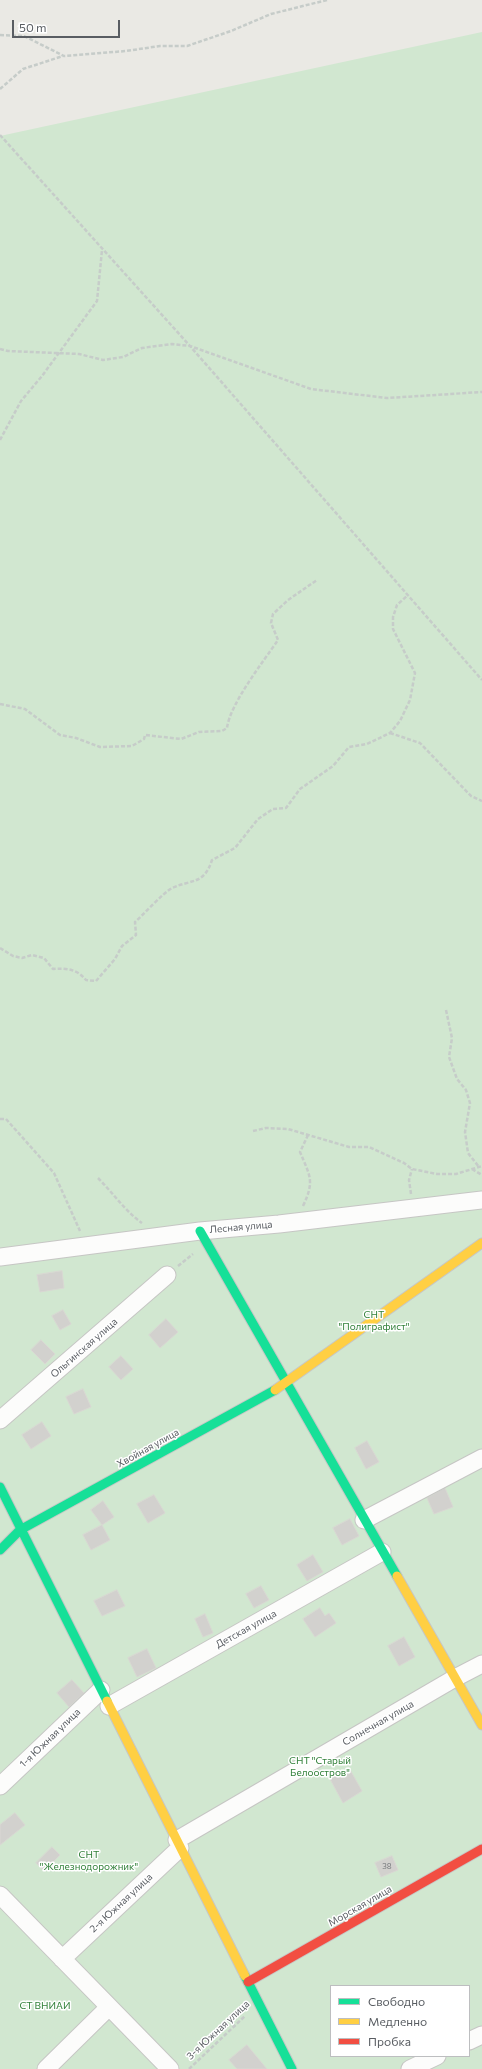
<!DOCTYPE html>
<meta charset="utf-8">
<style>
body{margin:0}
#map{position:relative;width:482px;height:2069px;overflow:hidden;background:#eae9e4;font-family:Commissioner,sans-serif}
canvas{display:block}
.legend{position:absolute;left:330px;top:1985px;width:140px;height:72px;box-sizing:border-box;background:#fff;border:1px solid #bdbec0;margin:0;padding:5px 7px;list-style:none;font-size:12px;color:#595d62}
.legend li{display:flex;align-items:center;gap:8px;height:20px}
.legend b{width:20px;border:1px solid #bdbec0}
.scale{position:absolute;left:12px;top:20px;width:108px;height:18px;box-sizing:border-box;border:2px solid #595d62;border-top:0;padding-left:5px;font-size:12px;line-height:14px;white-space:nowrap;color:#595d62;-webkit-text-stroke:3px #fff;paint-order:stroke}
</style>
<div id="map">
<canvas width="482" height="2069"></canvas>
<ul class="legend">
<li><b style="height:5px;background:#16e098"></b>Свободно</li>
<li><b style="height:5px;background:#ffcf43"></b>Медленно</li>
<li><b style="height:5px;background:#f24e42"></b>Пробка</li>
</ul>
<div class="scale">50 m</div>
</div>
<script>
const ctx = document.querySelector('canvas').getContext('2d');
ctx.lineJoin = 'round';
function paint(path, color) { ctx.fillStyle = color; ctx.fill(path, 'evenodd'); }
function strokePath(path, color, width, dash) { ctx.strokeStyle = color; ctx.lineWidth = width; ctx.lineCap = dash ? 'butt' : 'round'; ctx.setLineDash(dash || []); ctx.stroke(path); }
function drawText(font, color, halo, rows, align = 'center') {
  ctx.font = font + ' Commissioner,sans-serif'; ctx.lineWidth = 3; ctx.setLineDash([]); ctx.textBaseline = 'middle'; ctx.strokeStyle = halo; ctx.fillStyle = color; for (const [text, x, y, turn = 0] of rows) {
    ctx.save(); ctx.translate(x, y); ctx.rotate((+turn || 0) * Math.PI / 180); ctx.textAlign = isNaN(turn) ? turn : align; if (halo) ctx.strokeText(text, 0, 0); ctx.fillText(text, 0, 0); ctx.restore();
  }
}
const green = new Path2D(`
 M482,32V2069H0V136ZM331,1986H469V2056H331Z`);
const building = new Path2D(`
 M62,1271L64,1288L40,1292L37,1275Z
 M63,1310L71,1324L60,1330L52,1316Z
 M166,1319L178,1332L160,1348L149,1335Z
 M41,1340L55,1354L45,1364L31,1350Z
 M121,1356L133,1369L121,1380L109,1367Z
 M83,1389L91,1407L74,1414L66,1397Z
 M42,1422L51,1436L31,1449L22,1435Z
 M367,1441L379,1462L366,1469L355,1448Z
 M445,1488L453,1507L434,1514L427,1498Z
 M154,1495L165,1513L148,1523L137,1504Z
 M103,1501L114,1517L102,1525L91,1510Z
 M350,1519L359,1536L342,1545L333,1528Z
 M102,1525L110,1540L91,1550L83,1535Z
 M313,1555L323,1572L307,1581L297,1565Z
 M261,1586L269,1600L254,1608L246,1594Z
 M117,1590L125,1606L102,1616L94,1601Z
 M320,1608L325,1616L329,1613L336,1623L315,1637L303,1619Z
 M205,1614L213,1633L203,1637L195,1619Z
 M404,1637L415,1657L399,1666L388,1646Z
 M147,1649L156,1668L137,1677L128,1658Z
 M72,1680L84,1693L69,1707L57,1693Z
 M349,1768L362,1791L343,1803L330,1779Z
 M15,1813L25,1825L0,1845V1825Z
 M52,1847L60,1855L44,1871L36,1863Z
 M392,1856L398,1870L381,1877L375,1863Z
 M247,2045L267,2069H237L229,2060Z`);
const path = new Path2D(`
 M0,35L24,36L64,56L126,51L160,46H187L231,31L271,14L327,0
 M0,89L23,69L63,56
 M0,135L190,346L482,680
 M0,349L8,351L79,354L103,360L123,357L142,348L172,344L190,346L311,389L387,398L482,392
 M0,440L21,401L42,376L97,301L102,250
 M0,704L25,709L60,735L76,738L100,747L132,746L144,739L145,735L181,739L199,732L222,731L227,728C230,704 263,662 278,640L271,623L273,614L288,600L317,580
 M390,733L420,743L471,796L482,801
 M0,948L13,956L22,958L32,955L44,958L53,969C67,968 77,969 86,980L96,981L115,959L122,946L136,935L135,922C144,914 163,893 172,888C192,879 204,885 212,860L235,848L258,819L273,809L286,808L300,789L333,766L349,747L367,744L390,733L400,721L410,700L415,673L393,629V617L397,605L408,595
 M446,1010L452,1038L449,1057L457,1079L466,1090L470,1103L465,1132L468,1153L479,1167
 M0,1119H6L54,1173L80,1231
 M253,1131L266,1128L288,1129L349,1147H369L404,1163L412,1169L437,1174H456L482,1166
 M472,1169L482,1175
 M98,1178C113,1193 125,1211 142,1223
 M411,1194L409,1180L412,1169
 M303,1206C315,1181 310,1176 300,1152L308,1135
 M178,1266L193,1254
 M189,2069L245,2016`);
const street = new Path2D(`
 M0,1257L200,1231L279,1224L482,1200
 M0,1420L167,1275
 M364,1520L482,1458
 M109,1706L382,1552
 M0,1786L101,1690
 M177,1840L455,1678L482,1664
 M0,1895L170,2069
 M62,1959L180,1848
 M469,2041L482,2035
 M46,2069L109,2007
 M410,2069L437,2056`);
const fast = new Path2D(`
 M200,1231L397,1576
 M0,1487L107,1701
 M0,1550L20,1530L275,1390
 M245,1976L292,2069`);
const slow = new Path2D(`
 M275,1390L482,1243
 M397,1576L482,1725
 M107,1701L245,1976`);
const jam = new Path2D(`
 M248,1982L482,1849`);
const numberNames = [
 ["38",387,1866]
];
const streetNames = [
 ["Лесная улица",241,1227,-5],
 ["Ольгинская улица",84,1348,-41],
 ["Хвойная улица",148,1448,-29],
 ["Детская улица",246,1629,-29],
 ["Солнечная улица",378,1723,-30],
 ["1-я Южная улица",50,1738,-44],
 ["2-я Южная улица",121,1903,-43],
 ["Морская улица",360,1906,-30],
 ["3-я Южная улица",218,2030,-43]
];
const parkNames = [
 ["СНТ",374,1315],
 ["\"Полиграфист\"",374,1327],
 ["СНТ \"Старый",320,1761],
 ["Белоостров\"",320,1773],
 ["СНТ",89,1855],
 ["\"Железнодорожник\"",89,1867],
 ["СТ ВНИАИ",45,2006]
];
paint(green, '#d1e7d0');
paint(building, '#d2d1ce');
strokePath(building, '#d9d8d3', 1);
strokePath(street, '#c6c6c4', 19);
strokePath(fast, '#c6c7c6', 11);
strokePath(slow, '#c6c7c6', 11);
strokePath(jam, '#c6c7c6', 11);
strokePath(path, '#c6ccc9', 2.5, [4, 2]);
strokePath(street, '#fcfcfb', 17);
strokePath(fast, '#16e098', 9);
strokePath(slow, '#ffcf43', 9);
strokePath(jam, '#f24e42', 9);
drawText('8px', '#787b7e', null, numberNames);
drawText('10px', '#595d62', '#fff', streetNames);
drawText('10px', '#32813a', '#fff', parkNames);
</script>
